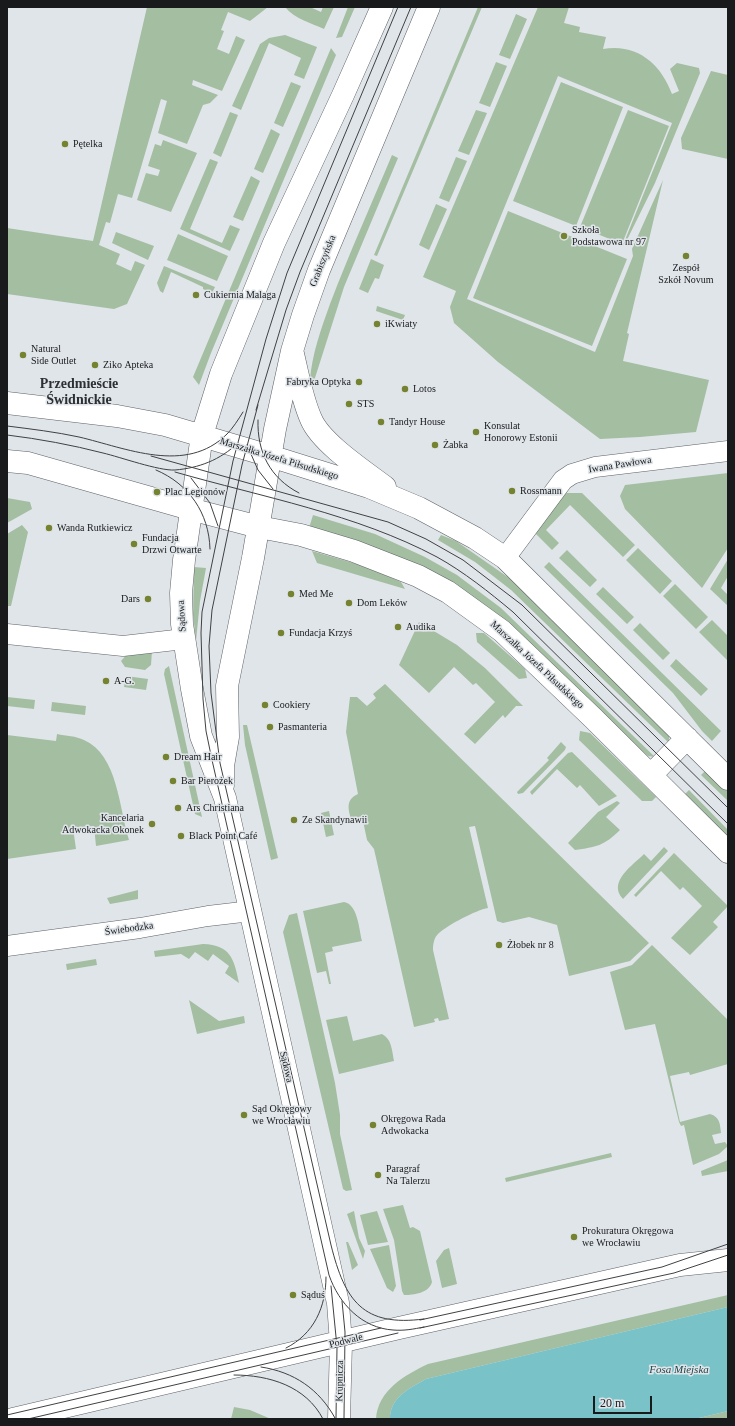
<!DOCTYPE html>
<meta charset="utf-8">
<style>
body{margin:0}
#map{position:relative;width:735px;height:1426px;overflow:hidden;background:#e0e5ea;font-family:"Times New Roman",serif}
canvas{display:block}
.frame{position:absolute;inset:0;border:8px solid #181a1b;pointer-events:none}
.scale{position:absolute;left:593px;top:1396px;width:59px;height:18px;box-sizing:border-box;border:2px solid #181a1b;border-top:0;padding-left:5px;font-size:12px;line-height:14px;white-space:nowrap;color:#181a1b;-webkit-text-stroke:3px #e0e5ea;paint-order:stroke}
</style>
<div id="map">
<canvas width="735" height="1426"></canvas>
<div class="frame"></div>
<div class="scale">20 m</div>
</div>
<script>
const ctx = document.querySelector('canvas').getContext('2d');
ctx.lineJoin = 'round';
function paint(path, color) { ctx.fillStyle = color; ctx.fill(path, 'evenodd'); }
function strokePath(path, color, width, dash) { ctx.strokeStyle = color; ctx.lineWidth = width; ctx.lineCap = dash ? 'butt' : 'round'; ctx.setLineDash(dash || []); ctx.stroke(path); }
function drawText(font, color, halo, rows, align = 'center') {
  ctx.font = font + ' "Times New Roman",serif'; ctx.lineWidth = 3; ctx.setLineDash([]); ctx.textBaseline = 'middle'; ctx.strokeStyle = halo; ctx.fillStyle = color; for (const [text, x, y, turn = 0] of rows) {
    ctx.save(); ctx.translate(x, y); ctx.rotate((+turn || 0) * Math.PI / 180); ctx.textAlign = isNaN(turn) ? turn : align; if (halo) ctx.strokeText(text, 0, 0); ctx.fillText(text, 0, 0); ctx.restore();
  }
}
const green = new Path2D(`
 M147,7H268L250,21L228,12L221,30L224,31L217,49L229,54L236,36L245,40L222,91L193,80L192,85L218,95L210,103L203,105L187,144L158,133L167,101L161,99L132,198L118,194L110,223L106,222L99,245L120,254L116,264L131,271L135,261L145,265L127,304L114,309L7,294V228L93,241Z
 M285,7H310L321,12L323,7H334L324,29C311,23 295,19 285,7Z
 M348,7H355L342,37L336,38Z
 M478,7H482L377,256L374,255Z
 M538,7H569L564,23L580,27L579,32L606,37L603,49C637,43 661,64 672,94L679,91L670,69L677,63L699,68L700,73L655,183L624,246L623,245L672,123L558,76L467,299L595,352L633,256L632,249L663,180L627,333L629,334L623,361L709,380L696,432L640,437L600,439L498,362L454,323L450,307L456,291L423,277Z
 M516,14L527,19L510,59L499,55Z
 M285,35L317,47L304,79L294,75L301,58L269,43L241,110L232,106L260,44L269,38Z
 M331,48L336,55L211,353L199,385L193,377Z
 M496,62L507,66L490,107L479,103Z
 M711,71L728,75V159L682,149L681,138Z
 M291,82L301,86L283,127L274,123Z
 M561,82L623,107L576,226L513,201Z
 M476,110L487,113L469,155L458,151Z
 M628,110L669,126L622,244L580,227Z
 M230,112L238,115L221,157L213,153Z
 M271,129L280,134L263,173L254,169Z
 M163,140L197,153L171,212L137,200L146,173L158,176L160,170L148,166L155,144L161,146Z
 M392,155L398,158L344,287L314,381L310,380C312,354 321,329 330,304C349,254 371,205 392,155Z
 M456,157L467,161L449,202L439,198Z
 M210,159L218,162L190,229L222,243L230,225L240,229L230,251L180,229Z
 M251,176L260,181L243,221L233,217Z
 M436,204L447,209L429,250L419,245Z
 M508,211L627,259L592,346L473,298Z
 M116,232L154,246L148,260L112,243Z
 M178,234L228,256L217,281L167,260Z
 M371,259L384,265L379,279L375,278L368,293L359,289Z
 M164,266L215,287L212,293L203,289V287L171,272L163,293L160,291L157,283Z
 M377,306L405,315L403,320L376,311Z
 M728,473V548L702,588L625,509L620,496L625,485Z
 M567,493H582L635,545L623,557L570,505L546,530L559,543L552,550L535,533L563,494Z
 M7,498L30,502L32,509L7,523Z
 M313,515L375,534L425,557L457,575L501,608L655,757L648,756L642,751L527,640L309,528Z
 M22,525L28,532L11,606H7V534Z
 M441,535L456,541L512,580L669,735V743L511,590L475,562L438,540Z
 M638,548L672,581L660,594L626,560Z
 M567,550L597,580L590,587L559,558Z
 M312,551L357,564L385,575L401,582L405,589L317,563Z
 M728,559V576L721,588L728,595V606L710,589Z
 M549,562L721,731L712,741L702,731L673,693L544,567Z
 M194,567L206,568L200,601L196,641L193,614Z
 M675,584L708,617L696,629L663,596Z
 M603,587L634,617L627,624L596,594Z
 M712,620L728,636V661L699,632Z
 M419,622L457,645L485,668L523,706H516L505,718L503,715L475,744L464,734L495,702L476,683L473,685L454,667L429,693L399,665Z
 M640,623L670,653L663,660L633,630Z
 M476,633H484L525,669L527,678L519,679L477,642Z
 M152,651L151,665L145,670L125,667L121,661L128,653Z
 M676,659L708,689L701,696L670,666Z
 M169,666L202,817L195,814L164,674L165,669Z
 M126,676L148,679L146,690L124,687Z
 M385,684L649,943L630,961L569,976L557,925L529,917L503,923L497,921L475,826L469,827L488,908C476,910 448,925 439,933C434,937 433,944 433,950L449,1019L439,1021L438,1018L434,1019L435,1022L414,1027L374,849L367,840L363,821L352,823C349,811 344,800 358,794L346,732L350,697H357L367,706L376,698L373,694Z
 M7,697L35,700L34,709L7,706Z
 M52,702L86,706L85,715L51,711Z
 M243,725H247L278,858L271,860L245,745Z
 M580,731L590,733L656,797L652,801H642L579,740Z
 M57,734C66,736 76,736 84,740C118,755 119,808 129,840L96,846L94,826L73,828L76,849L7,859V735L56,741Z
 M561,742L566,747L565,750L523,793L518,794L517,792L549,760L547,758Z
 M572,752L617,796L599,806L580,785L577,788L557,769L532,795L530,792L568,753Z
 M707,769L728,790V801L701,775Z
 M689,790L728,830V837L685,794Z
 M617,801L620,803L606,817L620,830C604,846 596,847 575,850L568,843L598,812Z
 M329,811L334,835L326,837L321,813Z
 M664,847L668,851L623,899C607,882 633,865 644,854L651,861Z
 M674,853L728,906L713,922L718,927L690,955L671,938L702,906L683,887L680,890L661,871L636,897L634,895Z
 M138,890V899L110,904L107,898Z
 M344,902C358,904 359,930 362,941L332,947L333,951L325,953L331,984H329L326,971L317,973L303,911Z
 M297,913L335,1083L340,1115V1134L352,1190L346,1191L343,1189L283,932L289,915Z
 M203,944C231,945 234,959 239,983L225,973L229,966L213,954L208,961L195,952L189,959L181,954L155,957L154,951Z
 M652,945L728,1020V1064L690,1075L689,1072L670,1076L680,1122L710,1114C720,1117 720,1124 721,1133L712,1135L715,1144L725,1142L728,1146L719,1154L693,1165L684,1125L681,1126L679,1122L655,1024L625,1030L610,972L632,965Z
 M96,959L97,965L67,970L66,964Z
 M189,1000L219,1021L244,1016L245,1023L197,1034Z
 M347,1016L353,1041L382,1034C392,1039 392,1051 394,1061L339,1074L326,1020Z
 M611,1153L612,1157L506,1182L505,1178Z
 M728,1160V1171L702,1176L701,1171Z
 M403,1205L410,1228L413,1227L420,1231L432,1282C429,1293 414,1295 404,1295L402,1291L394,1240L383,1209Z
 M354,1211L359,1238L365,1251L363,1259L347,1214Z
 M377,1211L388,1242L368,1245L360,1215Z
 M346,1242H348L358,1265L352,1270Z
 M389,1245L396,1286L393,1292L387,1288L370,1249Z
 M449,1248L457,1284L442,1288L436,1261L444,1250Z
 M728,1295V1307L426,1379C410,1388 390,1397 390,1419H376C378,1390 405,1375 428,1364Z
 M234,1407L250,1410L271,1419H231Z
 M728,1411V1419H695Z`);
const water = new Path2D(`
 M728,1307V1411L695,1419H390C390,1397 410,1388 426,1379Z`);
const street = new Path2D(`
 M505,558L563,480L572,474L595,467L728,451
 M7,634L123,646L184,639
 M7,946L140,928L208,916L251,911`);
const secondary = new Path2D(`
 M293,354C298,375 302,399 311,419C321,443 364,471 385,487
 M7,403L117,416L165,425L270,456L369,487L419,508L475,538L505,558L728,779
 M7,461L28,463L190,509L259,527L301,535L354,551L418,576L448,592L502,631L593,718L728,852
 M651,775L687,738
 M223,785V766L228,737L227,686L253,558L275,429L292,351L303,315L319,270L429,7
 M13,1419L399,1328L680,1265L728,1260
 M339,1419L341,1343L338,1303L225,798L201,736L192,689L182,624L181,593L184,560L202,435L221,374L274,243L343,95L382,7`);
const tram = new Path2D(`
 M398,7L287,273L266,339L233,461L202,612L201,633L203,699L206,731L212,760L329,1275C339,1304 362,1328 393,1330C404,1331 414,1329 424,1327
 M258,405L242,465L212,610L209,646L211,693L220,763L331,1245C345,1301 363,1327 424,1319
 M256,410L286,310L300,272L411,7
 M258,420C257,452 270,478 299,493
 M7,426C31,429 56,432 79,437C126,448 186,475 227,434C233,428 238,420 243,412
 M7,435C40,439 72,445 103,453C120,457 159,471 175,470C199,468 220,460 238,443
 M247,445L258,470L273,489
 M151,456L388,522L426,539L463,560L522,605L728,808
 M156,470C189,484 209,513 210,549
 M175,472C262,497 356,514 437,557C464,572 489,592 513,612L728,824
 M191,478L210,503L218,526
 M331,1286L337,1347L336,1419
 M342,1301L345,1332L344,1419
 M420,1320L662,1267L728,1244
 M420,1328L674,1273L728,1255
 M286,1348C314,1334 326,1307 326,1277
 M261,1367C294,1372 319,1389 335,1418
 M234,1375C269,1375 306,1386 323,1419
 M7,1415L381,1328
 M28,1419L398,1333`);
const markers = [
 [65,144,4,"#758331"],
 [564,236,4,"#758331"],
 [686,256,4,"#758331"],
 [196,295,4,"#758331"],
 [377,324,4,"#758331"],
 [23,355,4,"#758331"],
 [95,365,4,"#758331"],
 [359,382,4,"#758331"],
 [405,389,4,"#758331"],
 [349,404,4,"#758331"],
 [381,422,4,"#758331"],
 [476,432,4,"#758331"],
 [435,445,4,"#758331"],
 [512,491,4,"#758331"],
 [157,492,4,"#758331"],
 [49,528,4,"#758331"],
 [134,544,4,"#758331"],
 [291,594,4,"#758331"],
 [148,599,4,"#758331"],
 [349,603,4,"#758331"],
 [398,627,4,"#758331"],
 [281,633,4,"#758331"],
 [106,681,4,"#758331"],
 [265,705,4,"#758331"],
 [270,727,4,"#758331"],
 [166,757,4,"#758331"],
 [173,781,4,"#758331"],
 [178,808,4,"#758331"],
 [294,820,4,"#758331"],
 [152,824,4,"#758331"],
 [181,836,4,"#758331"],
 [499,945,4,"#758331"],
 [244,1115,4,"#758331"],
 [373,1125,4,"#758331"],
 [378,1175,4,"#758331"],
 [574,1237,4,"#758331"],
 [293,1295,4,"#758331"]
];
const poiNames = [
 ["Pętelka",73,144],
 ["Szkoła",572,230],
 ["Podstawowa nr 97",572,242],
 ["Zespół",686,268,"center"],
 ["Szkół Novum",686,280,"center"],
 ["Cukiernia Malaga",204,295],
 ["iKwiaty",385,324],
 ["Natural",31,349],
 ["Side Outlet",31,361],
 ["Ziko Apteka",103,365],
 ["Fabryka Optyka",351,382,"right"],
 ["Lotos",413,389],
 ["STS",357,404],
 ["Tandyr House",389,422],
 ["Konsulat",484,426],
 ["Honorowy Estonii",484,438],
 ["Żabka",443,445],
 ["Rossmann",520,491],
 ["Plac Legionów",165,492],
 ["Wanda Rutkiewicz",57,528],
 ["Fundacja",142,538],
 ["Drzwi Otwarte",142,550],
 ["Med Me",299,594],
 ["Dars",140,599,"right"],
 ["Dom Leków",357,603],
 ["Audika",406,627],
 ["Fundacja Krzyś",289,633],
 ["A-G.",114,681],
 ["Cookiery",273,705],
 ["Pasmanteria",278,727],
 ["Dream Hair",174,757],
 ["Bar Pierożek",181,781],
 ["Ars Christiana",186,808],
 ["Kancelaria",144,818,"right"],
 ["Adwokacka Okonek",144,830,"right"],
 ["Ze Skandynawii",302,820],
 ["Black Point Café",189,836],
 ["Żłobek nr 8",507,945],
 ["Sąd Okręgowy",252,1109],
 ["we Wrocławiu",252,1121],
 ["Okręgowa Rada",381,1119],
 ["Adwokacka",381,1131],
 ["Paragraf",386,1169],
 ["Na Talerzu",386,1181],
 ["Prokuratura Okręgowa",582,1231],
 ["we Wrocławiu",582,1243],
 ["Sąduś",301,1295]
];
const streetNames = [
 ["Grabiszyńska",323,261,-68],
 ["Marszałka Józefa Piłsudskiego",279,459,17],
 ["Iwana Pawłowa",620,465,-9],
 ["Sądowa",182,616,-93],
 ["Marszałka Józefa Piłsudskiego",537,665,43],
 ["Świebodzka",129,929,-8],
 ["Sądowa",286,1067,77],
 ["Podwale",346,1341,-14],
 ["Krupnicza",340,1381,-89]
];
const waterNames = [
 ["Fosa Miejska",679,1370]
];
const districtNames = [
 ["Przedmieście",79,384],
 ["Świdnickie",79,400]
];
paint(green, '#a4bea2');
paint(water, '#79c2c8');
strokePath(street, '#5d6166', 21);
strokePath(secondary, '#5d6166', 23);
strokePath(street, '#fff', 20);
strokePath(secondary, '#fff', 22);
strokePath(tram, '#3f4143', 1);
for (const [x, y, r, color] of markers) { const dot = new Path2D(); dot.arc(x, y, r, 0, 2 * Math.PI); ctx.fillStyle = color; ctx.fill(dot); strokePath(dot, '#e0e5ea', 1.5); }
drawText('10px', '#181a1b', '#e0e5ea', poiNames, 'left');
drawText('10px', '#181a1b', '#e0e5ea', streetNames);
drawText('italic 11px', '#1e4245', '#e0e5ea', waterNames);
drawText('bold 14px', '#2c3034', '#e0e5ea', districtNames);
</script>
